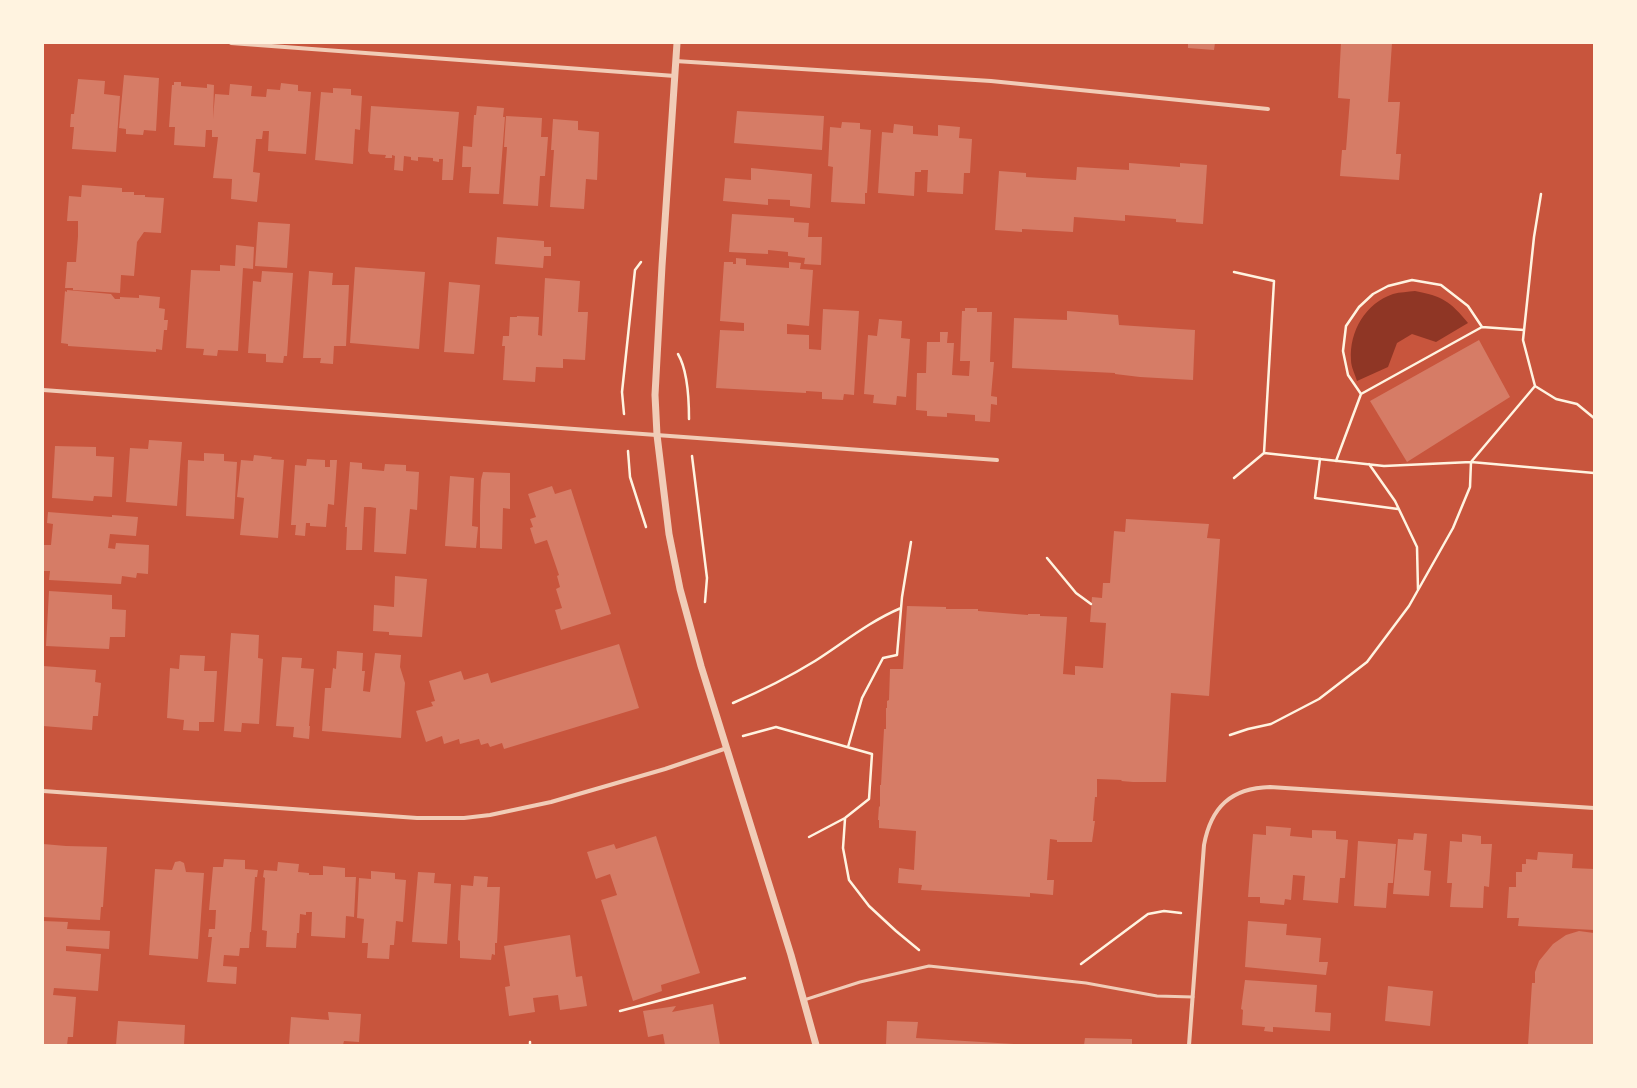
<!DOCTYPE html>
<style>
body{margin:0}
#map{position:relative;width:1637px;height:1088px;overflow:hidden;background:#c8553d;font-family:"Fira Sans Condensed",sans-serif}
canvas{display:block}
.frame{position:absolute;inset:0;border:44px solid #fff3e0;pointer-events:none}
</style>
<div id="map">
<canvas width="1637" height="1088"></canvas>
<div class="frame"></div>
</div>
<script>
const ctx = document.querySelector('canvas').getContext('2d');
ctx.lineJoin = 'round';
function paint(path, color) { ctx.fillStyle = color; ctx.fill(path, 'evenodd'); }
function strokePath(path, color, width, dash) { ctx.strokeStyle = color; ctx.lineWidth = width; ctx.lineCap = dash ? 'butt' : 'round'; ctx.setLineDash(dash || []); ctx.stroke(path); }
const water = new Path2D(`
 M1415,291C1442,296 1450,301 1468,323L1436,342L1412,334L1397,343L1388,367L1357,381C1355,374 1351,367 1351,360C1349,331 1366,303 1393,294C1400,292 1408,292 1415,291Z`);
const building = new Path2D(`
 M1188,43H1215L1214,50L1188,48Z
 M1341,43H1392L1388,102H1400L1396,154H1401L1399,180L1340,176L1342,150H1346L1350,99L1338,98Z
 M124,75L159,78L156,131L144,130L143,135L126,134V129L119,128Z
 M78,79L105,81L104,94L120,96L116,152L72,149L74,127H70L71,114H74Z
 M174,82H181V86L207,88V84L214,85L213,119L215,94L229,95L230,84L252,86L251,96L266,97L267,89L280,90L281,83L298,85V91L311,92L306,154L268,151L269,131H263L262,139H256L253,172L260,173L257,202L231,199L232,179L213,178L218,137H212V130H206L205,147L174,145L175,127H169L172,85H174Z
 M333,88L351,89V95L362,96L360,130L355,129L353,164L315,160L321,92L333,93Z
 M371,106L459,112L453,180H442L443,159H439V162L433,161V158L418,157V161L411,160V157L404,156L403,171L394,170L395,156L392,155V158H385L386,155L370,154L368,151Z
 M477,106L504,108L503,117H505L499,194L469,193L471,167H462L463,146L472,147L474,115H476Z
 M737,111L824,116L822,150L734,143Z
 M506,116L542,118L541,137H548L545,176H540L538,206L503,204L507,147H504Z
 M553,119L578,121V130L599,132L597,180L586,179L584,209L550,207L554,150H551Z
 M842,122L860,123V129L871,130L867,193H865V204L831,202L833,167L828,166L830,127L841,128Z
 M894,124L913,126V134L938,136V125L960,127L959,138L972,139L970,173H964L963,194L927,192L928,170H921V172H915L914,196L878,193L882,132L893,133Z
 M1129,163L1180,167V163L1207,165L1203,224L1176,222V219L1125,215V221L1074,217L1073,232L1022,229V232L995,230L999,171L1026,173V177L1076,180L1077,167L1129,170Z
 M751,168L812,174L810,208L790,206V200L768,199V205L723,201L725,178L751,180Z
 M82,185L122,188V192H134V195H145V197L164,198L161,233L144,232L137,242L134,276L121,275L120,293L73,290V288H65L67,262H76L78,236V221H67L69,196L81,197Z
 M732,214L794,218V222L809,223L808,237H822L821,265L804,264L805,258L788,256V252L768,250V254L729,252Z
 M258,222L290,224L287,268L255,266Z
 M497,237L544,241V247H551V256H544L543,268L495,264Z
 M236,245L254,247L253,269L243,268L238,351L218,350L217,356L203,355L204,349L186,348L191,270L220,271V265L235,266Z
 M736,258L746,259V265L789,268V262L801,263L800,269L813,270L809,326L787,324V334L809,335V349L821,350L823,309L859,311L854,395L844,394L843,400L822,399V392L806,391V393L716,388L720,330L744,331V323L720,321L724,262H733V264H736Z
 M355,267L425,272L419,349L350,343Z
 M262,271L293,273L287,356H284L283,363L266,362V354L248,353L253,281L261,282Z
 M309,271L333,273L332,285H349L346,346H334L333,364L320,363L321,358H303Z
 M545,278L580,281L578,312H588L585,360L563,359V368L536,367L535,382L503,380L505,346H502L503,336H509L510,317H517V316L539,317L538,335L542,336Z
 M449,282L480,285L474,354L444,352Z
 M67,290L111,294L115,299H120V297L139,298V295L160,297L159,308L165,309L164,320H168L167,330H164L162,350L156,349V352L68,346V344L61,343L65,291L67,292Z
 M965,308H977V312H992L990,362H994L991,396L997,397V405L991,404L990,422L975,421V415L947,413V417L927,416V411L916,410L917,373H926L927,342H940V332H948L947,343H954L952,375L969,376L970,361H960L962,311H965Z
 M1067,311L1118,315L1119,325L1195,330L1193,380L1140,377L1115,374V373L1012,368L1014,318L1067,320Z
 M879,319L902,321L901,338L910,339L906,397L897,396L896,405L873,403L874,395L864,394L868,335L877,336Z
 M1479,340L1510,397L1407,462L1370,401Z
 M149,440L182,442L177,506L126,502L130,448L148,449Z
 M55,446L96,447V456L114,457L112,497L94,496L93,501L52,498Z
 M204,453L224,454V461L237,462L234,519L186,516L188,460L204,461Z
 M254,455L272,457L271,459L284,460L278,538L240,535L244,498L237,497L241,460L253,461Z
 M307,459L325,460V467H330V460H337L334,505L328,504L326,527L310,526V523H306L305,536L295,535L296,525H291L295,465L306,466Z
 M350,462L362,463V469L384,471L385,464L406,465V471L419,472L417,510L410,509L406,554L374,552L376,508L370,507H364L362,550H346L347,527H345Z
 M483,472L510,473V509L503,508L502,549L480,548V505L481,480Z
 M450,476L474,478L472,526L478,527L476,548L445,546Z
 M552,486L555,494L571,489L611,614L561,630L555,610L562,608L556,589L560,587L557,576L559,575L547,540L535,544L530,528L533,527L530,519L536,517L528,494Z
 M48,512L112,517V515L138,517L136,536L110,534L108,548L115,549L116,543L149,545L148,574L137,573L136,578L122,576L121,584L49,580L50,571H43V545H51L53,524L47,523Z
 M1126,519L1209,524L1207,538L1220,539L1209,696L1171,693L1166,782H1133L1121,781L1122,780L1097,779V797H1095L1093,821H1095L1092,842H1057V840L1050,839L1047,880H1054L1053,895L1030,893V897L921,890L922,885L898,883L899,868L914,870L916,831L879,828V820H878L879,806L880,807V785H881L884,729H886V708H887V701L889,700L890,669H903L907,606L946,607V609H978V611L1028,615V614H1040V616L1067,617L1063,674L1075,675V666L1103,668L1106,623L1090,622L1092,597L1102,598L1103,583H1110L1114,531L1125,532Z
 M395,576L427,579L422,637L389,635V632L373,631L374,605L394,607Z
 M49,591L112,595V609L126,610L125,637H110L109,649L46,646Z
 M231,633L259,635L258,658L263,659L259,724L242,723L241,732L224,731Z
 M619,644L639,708L504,749L502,743L490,747L488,743L481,745L479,739L460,744L459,739L444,744L442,736L426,742L416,711L433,706L431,702L435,701L429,681L461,671L464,680L488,673L491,683Z
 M337,651L363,653L362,671H365L363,691L370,692L375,653L401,655L400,667L405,683L401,738L322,731L325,688H331L333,668L336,669Z
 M180,655L205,656L204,671H217L214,722H199V731L183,730L184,720L167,718L170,668L179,669Z
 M282,657L302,658L301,668L314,669L309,726H310L309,739L293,737L294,727L276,726Z
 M43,666L96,670L95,682L101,683L98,716H93L92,730L43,726Z
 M1266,826L1291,828L1290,836L1312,838V830L1336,831V839L1348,840L1345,878H1340L1338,903L1303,900L1305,876L1293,875L1291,900L1285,899L1284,905L1260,903V897H1248L1253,834L1266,835Z
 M1414,833L1427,834L1424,870L1431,871L1429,896L1393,894L1398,839L1413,840Z
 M1462,834L1481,836V844H1492L1489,887L1484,886L1483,908L1450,907L1452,883H1447L1450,841L1462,842Z
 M656,836L700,973L661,985L662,991L633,1001L601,900L617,895L610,874L596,879L587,852L614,844L616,849Z
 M1358,841L1396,844L1393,883H1388L1386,908L1354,906Z
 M43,844L66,846L107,847L103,907H101L100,920L43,917Z
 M1538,852L1573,854L1572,868L1594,869V930L1518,926L1519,918H1507L1509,887H1516V872H1522V864H1526V859L1537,860Z
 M224,859L245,860V869L258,870L257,877H255L251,932H250L249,948H240L239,956L224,955L223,966L237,967L236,984L207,982L212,937H208L209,929H215L216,910H209L213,867H223Z
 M180,861L184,863L186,872L204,873L198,959L149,955L155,869L172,870L175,862Z
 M278,862L299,864L298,872L309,873V875H323V866L345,868V877H356L354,917L346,916L345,938L311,936L312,912H306V915L300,914L299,933H297L296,948L266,947L267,931L262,930L265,878L263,877L264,870L277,871Z
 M371,871L395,873V879L406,880L403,922L396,921L394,945H390L389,959L367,958L368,943H362L364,919L357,918L359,878L371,879Z
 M418,872L435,873L434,883L451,884L447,944L412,942Z
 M474,876L488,877L487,887H500L497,943H495V955L492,954L491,960L460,958V941L458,940L461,885L473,886Z
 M43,921L68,922L67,929L110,931L109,949L66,946V951L101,954L98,991L54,988L53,995L76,997L73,1037H68L67,1045H43Z
 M1248,921L1287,924L1286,935L1321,938L1319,962H1328L1326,975L1245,967Z
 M1579,931L1594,933V1045H1528L1532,983H1535V972L1539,961L1553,944L1566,935Z
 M570,935L576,977L582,976L587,1006L560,1010L558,995L533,998L535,1012L509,1016L505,987L510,986L504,946Z
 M1245,980L1317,985L1315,1012L1331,1013L1330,1031L1273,1027V1032L1264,1031L1265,1027L1242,1025L1243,1010L1241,1009Z
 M1388,986L1433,991L1430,1026L1385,1021Z
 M713,1004L720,1045H665L663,1034L648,1037L643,1011L676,1006L672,1012Z
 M328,1012L361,1014L359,1042L344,1041L343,1045H289L291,1017L329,1020Z
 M118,1021L185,1025L184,1045H116Z
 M887,1021L918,1022L916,1038L1014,1044V1045H886Z
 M1085,1038L1132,1039V1045H1084Z`);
const path = new Path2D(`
 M1541,194L1534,237L1523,340L1535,386L1556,399L1577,404L1594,418
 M1234,272L1274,281L1264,453
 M678,354C688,371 689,400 689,419
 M1361,394L1348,375L1343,351L1346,326L1359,307L1373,294L1388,286L1412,280L1441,285L1468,306L1482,327
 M624,414L622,392L635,270L641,262
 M628,451L630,477L646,527
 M692,456L707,578L705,602
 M1320,459L1315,498L1398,509
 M1336,461L1361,394L1482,327L1524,330
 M1369,464L1395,501L1417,547L1418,590
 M1234,478L1264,453L1384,466L1471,462L1594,473
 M1047,558L1076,593L1091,604
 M733,703C761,691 789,677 815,661C843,643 870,621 901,608
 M1230,735L1248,729L1271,724L1319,699L1367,662L1409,606L1453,528L1470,487L1471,462L1535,386
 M743,736L776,727L872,754L869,799L845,818L809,837
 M848,747L862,698L883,658L897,655L902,597L911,542
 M845,819L843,848L849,880L869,906L896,931L919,950
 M1081,964L1148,914L1164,911L1181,913
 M620,1011L745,978
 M530,1045V1042`);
const service = new Path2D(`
 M804,1000L860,982L929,966L1086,983L1157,996L1193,997`);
const minor = new Path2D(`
 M231,43L675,76
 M675,61L991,81L1268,109
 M43,390L997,460
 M43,791L417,818H464L490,815L551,802L665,769L727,748
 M1189,1045L1204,845C1211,807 1231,788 1270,787L1594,808`);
const tertiary = new Path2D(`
 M677,43L662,266L655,395L657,435L669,534L680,589L701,666L791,955L816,1045`);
paint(water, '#8f3625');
paint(building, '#d67c66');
strokePath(path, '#fff3e0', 2.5);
strokePath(service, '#f1ccb7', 3);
strokePath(minor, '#f1ccb7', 4);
strokePath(tertiary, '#f1ccb7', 7);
</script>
